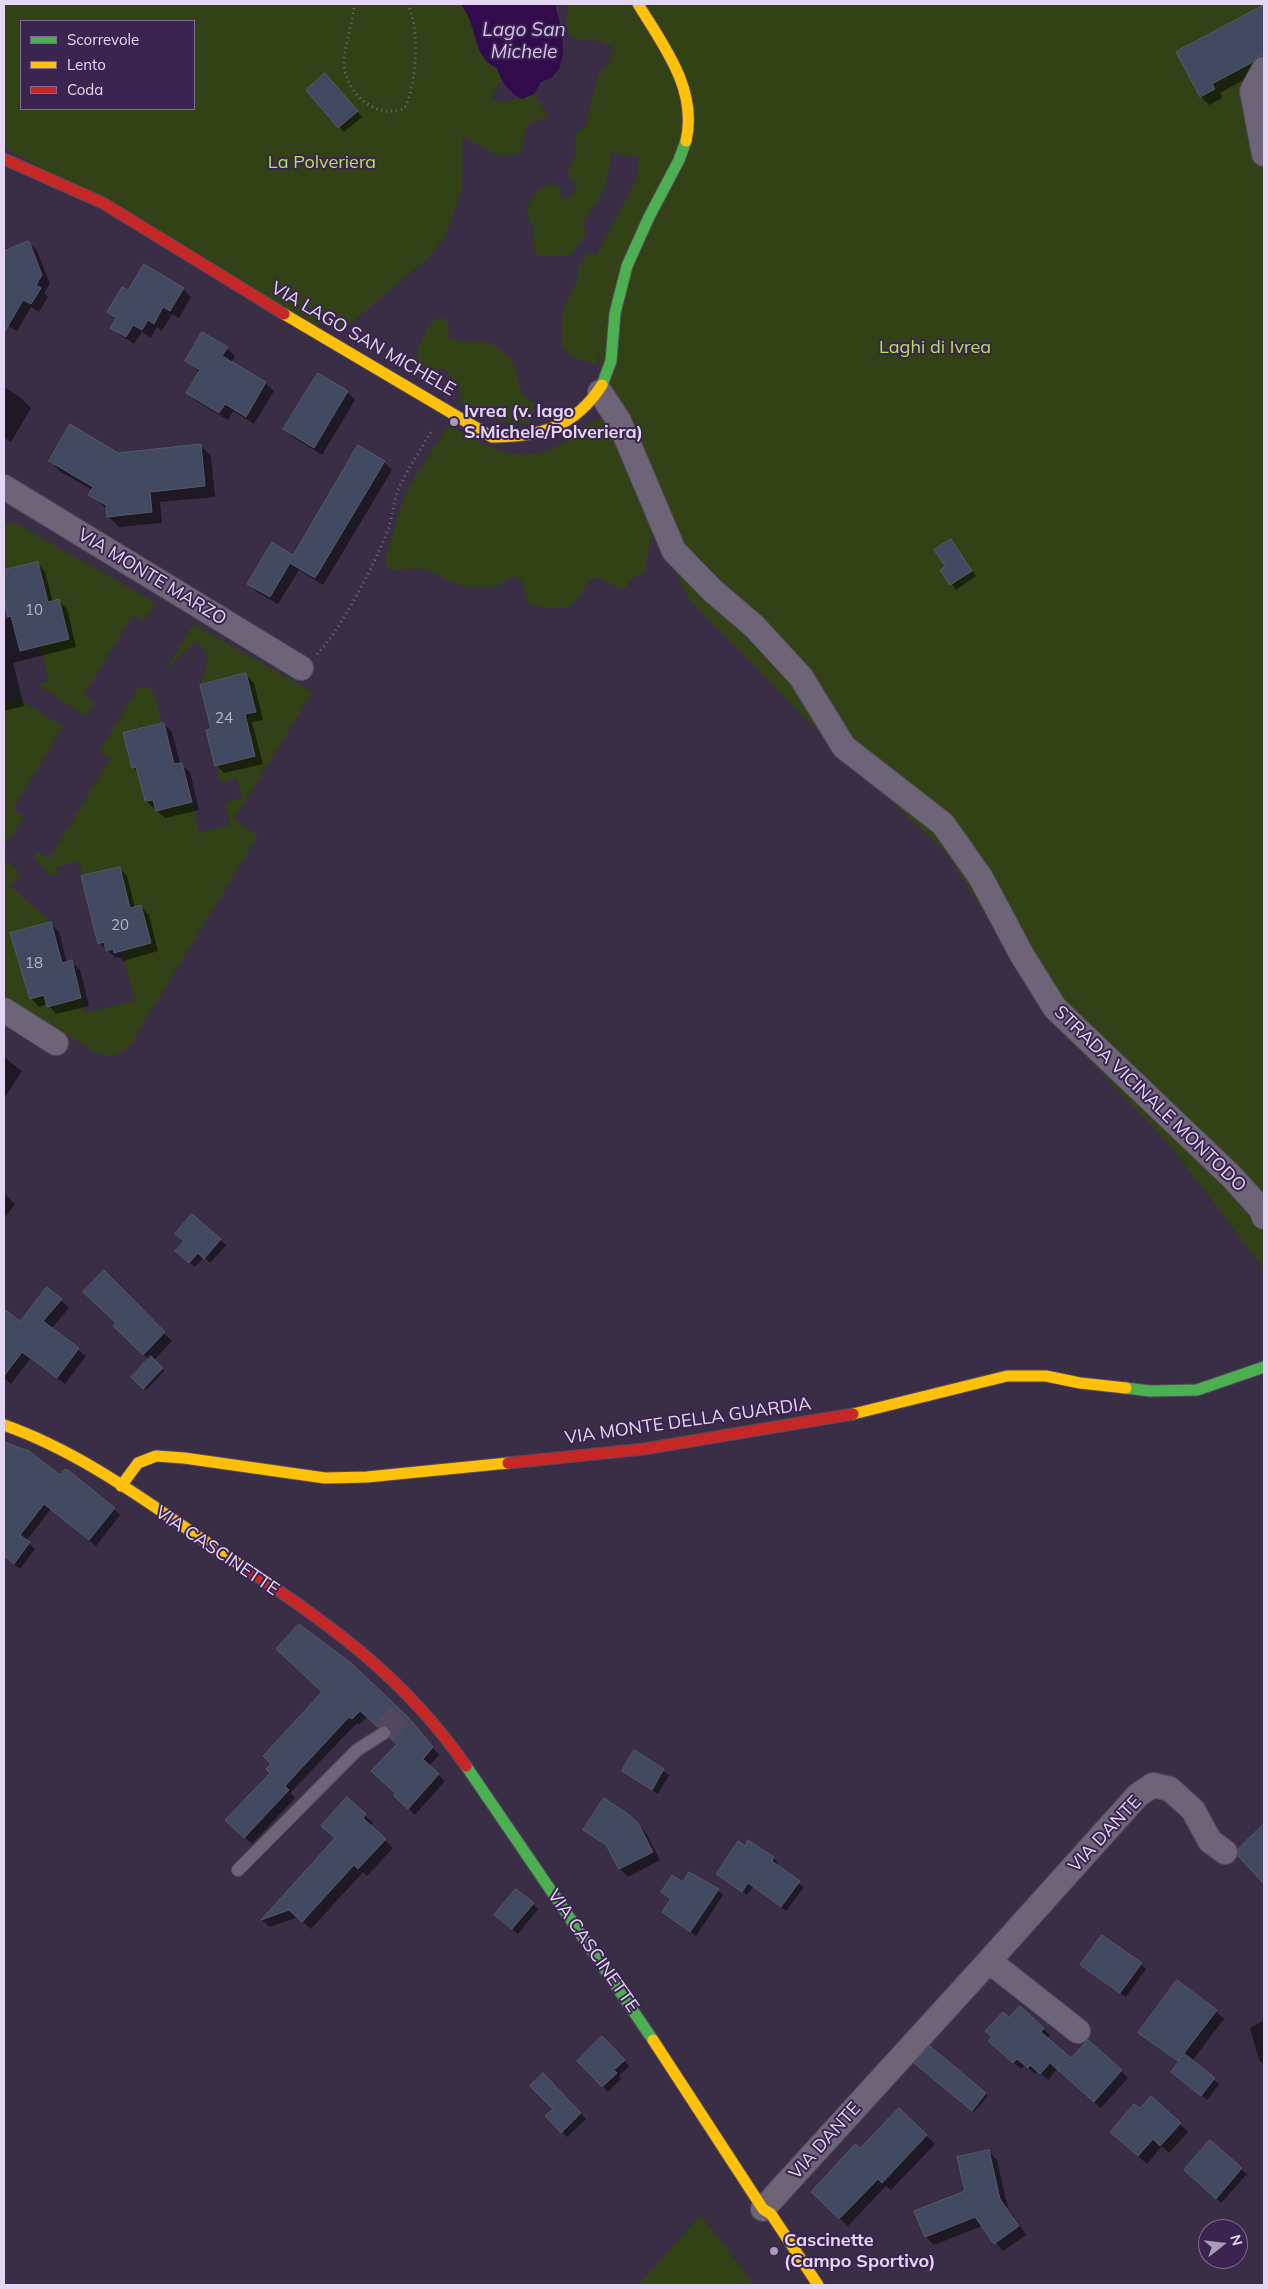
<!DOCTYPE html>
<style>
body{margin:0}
#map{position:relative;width:1268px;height:2289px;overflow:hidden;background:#3a2e46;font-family:Mulish,sans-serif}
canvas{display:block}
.frame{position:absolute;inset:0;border:5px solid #e4d7f3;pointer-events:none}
.legend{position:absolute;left:20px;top:20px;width:175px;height:90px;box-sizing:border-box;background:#3b2450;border:1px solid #7f6c91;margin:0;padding:6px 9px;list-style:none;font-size:15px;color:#e4d7f3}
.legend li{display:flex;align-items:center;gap:10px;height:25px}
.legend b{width:25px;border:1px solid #7f6c91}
.north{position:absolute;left:1198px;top:2219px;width:50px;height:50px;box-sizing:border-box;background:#3b2450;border:1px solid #7f6c91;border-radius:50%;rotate:74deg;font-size:14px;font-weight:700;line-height:20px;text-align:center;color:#e4d7f3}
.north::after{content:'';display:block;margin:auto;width:18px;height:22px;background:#a89cb6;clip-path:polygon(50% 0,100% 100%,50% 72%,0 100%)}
</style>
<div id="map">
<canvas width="1268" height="2289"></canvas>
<div class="frame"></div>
<ul class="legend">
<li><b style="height:6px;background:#4caf50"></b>Scorrevole</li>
<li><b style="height:6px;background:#ffc107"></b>Lento</li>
<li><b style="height:6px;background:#c62828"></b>Coda</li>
</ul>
<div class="north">N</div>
</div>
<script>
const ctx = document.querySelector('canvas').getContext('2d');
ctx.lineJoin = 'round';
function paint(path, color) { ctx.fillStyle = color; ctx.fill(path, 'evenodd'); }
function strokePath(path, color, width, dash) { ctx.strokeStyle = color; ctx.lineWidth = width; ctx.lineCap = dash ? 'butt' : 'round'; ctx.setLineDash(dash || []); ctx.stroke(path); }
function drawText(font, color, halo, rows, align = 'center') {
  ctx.font = font + ' Mulish,sans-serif'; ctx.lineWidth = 4; ctx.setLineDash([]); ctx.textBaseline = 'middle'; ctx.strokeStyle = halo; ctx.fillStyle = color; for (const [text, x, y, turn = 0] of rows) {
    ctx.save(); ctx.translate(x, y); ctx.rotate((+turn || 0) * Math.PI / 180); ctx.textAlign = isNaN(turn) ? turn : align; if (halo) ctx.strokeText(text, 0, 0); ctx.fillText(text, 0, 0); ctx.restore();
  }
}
const green = new Path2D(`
 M4,4H461C463,8 467,13 469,18C476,35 477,61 497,68L501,79L491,100C501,104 523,99 534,94L549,116L542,120L532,121L525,130L523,151C495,162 486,149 463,135L462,190L445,237L429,257L344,329L328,319L316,327L4,147ZM21,21H194V109H21Z
 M568,4H1264V1269L1170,1145L1053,1022L946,853L825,738L689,599L653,529L644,573L631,579L626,587L620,590L613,584H606L602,578L590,579C572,614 567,609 531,606L524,592L522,581L513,576C496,590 476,591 454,583C444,579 436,572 426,570C412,566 400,573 387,568L385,559L405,494L448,425C493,450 529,472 576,434C586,426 593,417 606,420L599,352L596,364L574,358L561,346L563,308L577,282L579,266L587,253L596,255L637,179L639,156L620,155L612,151L606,186L582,226L588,232L570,256H537L532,243L534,230L528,215L527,207L538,190L553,183L561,188L560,196L565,199L571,197L578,185L573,182L567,171L577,153L574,144L577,132L586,124L598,75L605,68L613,52L612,47L601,41L575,39C562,25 568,20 568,4Z
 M443,317L448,324L449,338C463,345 482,336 494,345C502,350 512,359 515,367C521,385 515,392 534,403L530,424L501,422L463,406L457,383L443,367L429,373L416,363L418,348L431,322Z
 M16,523L156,603L144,621L133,615L84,695L95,703L86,717L40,686L41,683L49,681L40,646L69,638L59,600L43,603L38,562L4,570V525Z
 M193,624L313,692L234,819L258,836L131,1044C120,1057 111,1058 95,1052L4,995V865L11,863L21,876L10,886L51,922L10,933L30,999L44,995L47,1007L81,998L86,1013L134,1001L122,951L151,943L141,905L126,909L129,902L120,867L83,876L79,861L56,867L58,874L50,876L34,858L38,852L49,859L110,759L99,752L137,689L146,686L154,692L162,723L123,733L132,767H136L145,801L153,800L156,810L192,802L199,833L230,825L225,803L242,798L237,778L220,782L216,766L255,756L246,721L240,716L255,712L246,673L200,685C208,665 213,658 196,641L165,671Z
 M17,698L63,727L13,809L24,817L10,840L4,842V701Z
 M701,2215L754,2285H638Z`);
const water = new Path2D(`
 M461,4H555L562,33L563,54L559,69L551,78L541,82L534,94L522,99C509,93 502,82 497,68C477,60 476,35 469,18C467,13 463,8 461,4Z`);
const shadow = new Path2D(`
 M1260,8L1264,13V66L1260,71L1220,93L1222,98L1209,105L1201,96Z
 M330,80L362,117L344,132L339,127Z
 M29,243L37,251L50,284L44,293L48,297L39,312L31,307L17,331L6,325L4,329V252Z
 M183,289L191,297L179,318L172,314L162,331L157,327L151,338L142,332L134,344L120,335L112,327L116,320L108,312Z
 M227,348L235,356L231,363L265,383L274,391L254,424L233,411L228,420L196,401L188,393L200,372L187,361Z
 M4,387L20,397L31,408L11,442L4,438Z
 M347,392L355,400L322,455L293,437L285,429Z
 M200,445L211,456L215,497L160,502L162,523L119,527L108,516V510L90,494L92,490L61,472L50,461Z
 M384,462L392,470L323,585L299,570L278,604L257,592L249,583L293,557Z
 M951,541L976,576L956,590L942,570L947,566Z
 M37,563L45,572L53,602L59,601L67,609L76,647L13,663L24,706L4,711V620L9,618L4,596V572Z
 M246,675L254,683L263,720L252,722L263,764L224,773L216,765L213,730Z
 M164,724L172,732L180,764L190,772L199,810L165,818L146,801L139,773L133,767Z
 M119,868L127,876L135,908L141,907L149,915L158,951L123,961L120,957L116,958L99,943Z
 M51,924L59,932L67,963L71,962L80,970L89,1006L56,1014L47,1004L39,1007L31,998Z
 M4,1057L22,1071L4,1099Z
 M4,1193L15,1204L4,1219Z
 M192,1216L226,1245L210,1263L204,1257L195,1267L182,1256Z
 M104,1272L172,1341L154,1360L164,1371L146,1390L133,1377L149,1360L115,1326L117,1323Z
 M61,1300L69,1308L51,1329L86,1356L65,1384L30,1359L11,1384L4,1378V1311L20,1323Z
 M4,1443L28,1452L60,1476L114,1509L120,1515L96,1546L51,1509L26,1541L35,1549L20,1569L5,1557L4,1559Z
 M324,1692L408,1718L439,1755L429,1766L445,1781L415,1815L402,1802L397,1794L398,1744L392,1731L386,1733L367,1717L359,1725L357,1723L290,1793L295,1798L252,1844L227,1820L271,1773Z
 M635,1752L669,1775L658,1794L623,1771Z
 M365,1815L373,1823L370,1826L393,1848L367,1876L363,1872L311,1929L298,1917L270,1927L262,1920L337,1839Z
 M628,1815L646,1833L660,1860L628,1877L620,1869L609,1848L585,1830Z
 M1264,1826V1882L1239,1855V1849Z
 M749,1842L774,1858L778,1863L776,1866L804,1887L786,1911L753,1887L747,1895L718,1874Z
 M683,1884L718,1890L723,1895L696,1936L664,1912L672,1900L662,1891Z
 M533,1904L538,1909L518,1934L501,1920Z
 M1141,1964L1146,1969L1126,1997L1087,1970Z
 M1020,2007L1050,2035L1047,2039L1071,2060L1121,2071L1128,2078L1101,2108L1057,2069L1048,2080L1038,2071L1035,2074L1025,2065L1021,2069L997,2048L1009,2019Z
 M1216,2011L1224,2019L1192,2061L1219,2084L1207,2100L1178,2077L1180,2063L1140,2033Z
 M1264,2020V2065L1259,2060L1250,2028Z
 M602,2038L629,2066L619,2076L621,2079L608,2092L578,2061Z
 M918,2065L985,2093L988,2096L974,2112Z
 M543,2074L586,2119L567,2137L547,2116L554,2109Z
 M899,2109L935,2144L891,2190L886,2186L848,2226L812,2192L860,2150Z
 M1140,2110L1180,2124L1188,2132L1169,2153L1162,2146L1147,2164L1120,2140Z
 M1210,2142L1247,2174L1221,2203L1190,2175Z
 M989,2152L997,2160L1008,2208L1026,2235L1003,2251L982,2226L934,2245L926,2237L967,2192Z`);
const building = new Path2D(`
 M1264,5V55L1257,57L1251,63L1212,84L1215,89L1200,97L1176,52Z
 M325,73L358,111L338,128L306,90Z
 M29,241L42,275L36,285L41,288L31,304L23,300L4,333V251Z
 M144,264L184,288L170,311L163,307L154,324L148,320L142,330L133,325L126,337L110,328L116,318L107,312L122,287L128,290Z
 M202,332L228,347L222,356L266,382L246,417L225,404L219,413L186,393L200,370L185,361Z
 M318,373L348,391L314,448L283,429Z
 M70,424L118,453L201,444L205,486L150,492L152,512L107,517L106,505L88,495L93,487L49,461Z
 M358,445L385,461L315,578L290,563L270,597L247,584L272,542L293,555Z
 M951,539L972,571L950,585L940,570L945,566L934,550Z
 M38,562L48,602L59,599L69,639L20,651L11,616L8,617L4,601V570Z
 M246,673L256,712L245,714L255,756L215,766L206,730L211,729L200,685Z
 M164,723L174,764L182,763L192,802L156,811L153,800L145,801L136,767L132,768L123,733Z
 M120,867L130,908L141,905L151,943L114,953L113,949L106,951L104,942L98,944L81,876Z
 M51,922L62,963L72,960L81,998L47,1007L44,995L30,999L10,933Z
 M192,1214L221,1239L204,1259L198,1253L189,1263L175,1251L184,1241L175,1234Z
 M104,1270L165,1332L143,1355L113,1326L116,1323L83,1292Z
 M47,1287L62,1299L43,1321L79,1348L57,1378L22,1352L4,1376V1309L20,1321Z
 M151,1356L163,1368L143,1389L131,1377Z
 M4,1442L29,1451L60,1475L65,1469L68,1470L115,1508L89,1540L44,1504L20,1535L30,1542L14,1564L4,1556Z
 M299,1624L351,1663L409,1718L433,1747L423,1759L439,1774L408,1809L394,1796L395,1793L371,1771L397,1744L390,1738L391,1729L384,1725L378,1727L360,1711L352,1719L349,1717L285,1786L289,1790L244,1838L225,1820L270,1773L266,1769L271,1764L263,1756L322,1692L276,1649Z
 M634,1750L664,1769L652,1790L622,1771Z
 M347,1797L366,1814L363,1818L386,1839L358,1869L354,1865L302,1922L289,1910L261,1920L335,1838L321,1826Z
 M604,1798L628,1814L638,1823L653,1852L619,1869L606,1845L583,1830Z
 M1264,1824V1884L1238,1856V1849Z
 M748,1840L774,1857L772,1861L800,1881L781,1907L748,1883L742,1892L716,1874L738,1841L745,1846Z
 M689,1872L719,1889L690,1932L662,1912L671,1899L661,1892L672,1875L683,1882Z
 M516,1889L534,1903L512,1929L494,1915Z
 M1102,1935L1142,1963L1120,1993L1080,1965Z
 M1177,1980L1217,2010L1178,2061L1138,2033Z
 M1020,2006L1044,2028L1041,2032L1071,2058L1088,2040L1122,2070L1094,2102L1050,2063L1040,2074L1030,2065L1028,2068L1017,2059L1013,2063L988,2041L992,2037L985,2031L1003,2012L1009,2017Z
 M602,2036L625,2060L614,2070L617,2073L602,2087L577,2061Z
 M930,2046L986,2093L972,2111L914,2063Z
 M1185,2054L1215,2078L1201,2096L1171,2072Z
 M543,2073L581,2113L561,2133L545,2116L553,2109L530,2086Z
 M1151,2096L1181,2123L1160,2146L1153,2139L1138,2156L1110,2132L1134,2104L1140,2108Z
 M899,2108L927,2135L882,2183L878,2179L839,2219L811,2192L855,2144L860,2148Z
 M1210,2140L1242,2168L1216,2199L1184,2170Z
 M989,2150L1000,2199L1019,2226L994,2244L975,2217L925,2237L914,2211L965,2191L957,2157Z`);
const streetTunnel = new Path2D(`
 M384,1733L403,1711`);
const path = new Path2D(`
 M354,8C352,22 343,54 344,66C348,95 376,120 405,108C417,81 420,31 408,4
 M317,654C339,633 374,565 386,535C392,521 393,505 398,490C407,470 421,449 432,430`);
const lane = new Path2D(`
 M238,1870L357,1750L384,1733`);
const street = new Path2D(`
 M1264,69L1252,91L1264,154
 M600,392L619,421L674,551L713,591L754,626L801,677L844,747L943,824L981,878L1022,955L1055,1008L1231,1176L1261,1209L1264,1217
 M4,487L301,668
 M4,1010L56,1043
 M989,1961L1138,1795L1153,1785L1170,1789L1193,1810L1210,1841L1225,1852
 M763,2209L989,1961L1078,2031`);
const fast = new Path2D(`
 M602,385L611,361L615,313L627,266L649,217L679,160L686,141
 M1126,1388L1150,1391L1197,1390L1264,1367
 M466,1766L653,2040`);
const slow = new Path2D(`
 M638,4C663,45 698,89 686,141
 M284,314L492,437C540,437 575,427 602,385
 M853,1414L1007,1376H1046L1080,1383L1126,1388
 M4,1425C92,1456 165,1516 242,1566
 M121,1486L138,1463L156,1456L184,1458L325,1478L367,1477L508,1463
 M653,2040L763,2209L771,2214L818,2285`);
const jam = new Path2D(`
 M4,159L103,203L284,314
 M508,1463L644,1449L853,1414
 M242,1566C330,1624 405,1678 466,1766`);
const markers = [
 [454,422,5,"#a89cb6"],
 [774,2251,5,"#a89cb6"]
];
const numberNames = [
 ["10",34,610],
 ["24",224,718],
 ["20",120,925],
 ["18",34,963]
];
const parkNames = [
 ["La Polveriera",322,163],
 ["Laghi di Ivrea",935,348]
];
const streetNames = [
 ["VIA LAGO SAN MICHELE",363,339,30],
 ["VIA MONTE MARZO",152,577,31],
 ["STRADA VICINALE MONTODO",1150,1099,44],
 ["VIA MONTE DELLA GUARDIA",688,1421,-8],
 ["VIA CASCINETTE",217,1551,34],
 ["VIA DANTE",1105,1834,-47],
 ["VIA CASCINETTE",593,1951,55],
 ["VIA DANTE",825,2141,-48]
];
const poiNames = [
 ["Ivrea (v. lago",464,412],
 ["S.Michele/Polveriera)",464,433],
 ["Cascinette",784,2241],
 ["(Campo Sportivo)",784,2262]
];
const waterNames = [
 ["Lago San",524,30],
 ["Michele",524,52]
];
paint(green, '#334116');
paint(water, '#310b4b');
paint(shadow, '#0007');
paint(building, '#414a60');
strokePath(building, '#56596b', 1);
strokePath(streetTunnel, '#544760', 24, [24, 12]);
strokePath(lane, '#544a5f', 14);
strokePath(street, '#544a5f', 26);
strokePath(fast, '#544a5f', 13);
strokePath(slow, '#544a5f', 13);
strokePath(jam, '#544a5f', 13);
strokePath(path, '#71697b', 3, [1, 4]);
strokePath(lane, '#6e6478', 12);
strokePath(street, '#6e6478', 24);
strokePath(fast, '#4caf50', 11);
strokePath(slow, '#ffc107', 11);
strokePath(jam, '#c62828', 11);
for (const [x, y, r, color] of markers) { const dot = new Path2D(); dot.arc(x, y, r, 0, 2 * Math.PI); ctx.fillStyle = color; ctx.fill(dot); strokePath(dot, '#3b2450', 2); }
drawText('15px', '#bbb4ce', null, numberNames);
drawText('18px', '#b2e357', '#3b2450', parkNames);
drawText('18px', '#e4d7f3', '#3b2450', streetNames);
drawText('bold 18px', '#e4d7f3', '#3b2450', poiNames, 'left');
drawText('italic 19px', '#d8c1f1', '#3b2450', waterNames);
</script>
